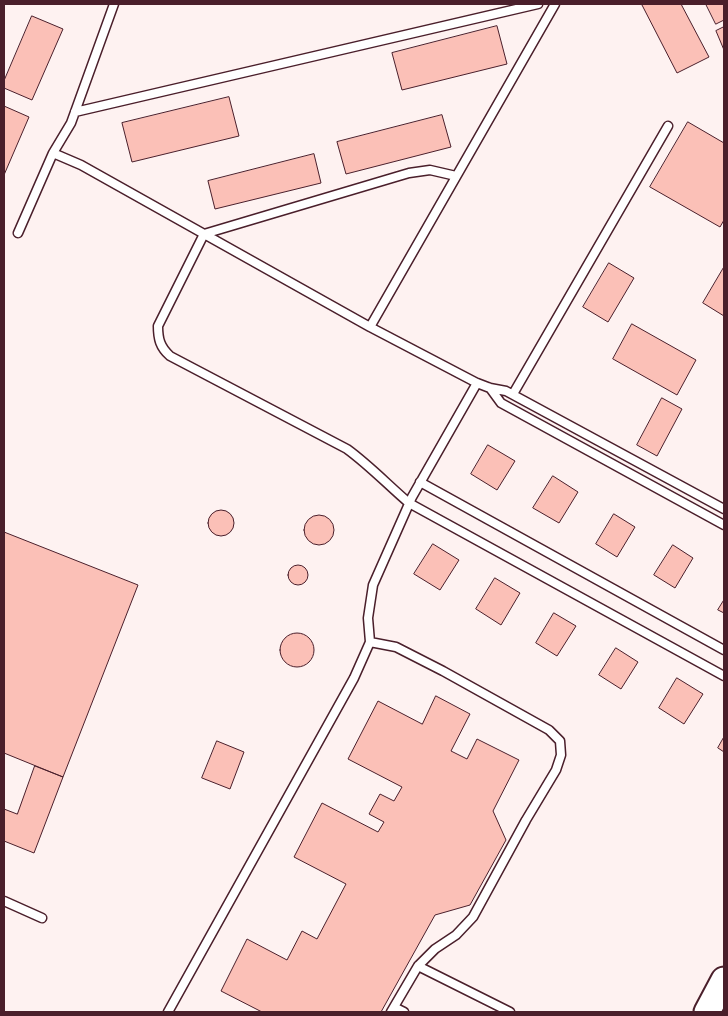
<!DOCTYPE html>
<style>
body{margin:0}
#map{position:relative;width:728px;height:1016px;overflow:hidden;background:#fef2f1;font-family:"Balsamiq Sans",sans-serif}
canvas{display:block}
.frame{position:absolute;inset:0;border:5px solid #4a1f2b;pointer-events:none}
</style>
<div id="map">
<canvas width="728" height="1016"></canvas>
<div class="frame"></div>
</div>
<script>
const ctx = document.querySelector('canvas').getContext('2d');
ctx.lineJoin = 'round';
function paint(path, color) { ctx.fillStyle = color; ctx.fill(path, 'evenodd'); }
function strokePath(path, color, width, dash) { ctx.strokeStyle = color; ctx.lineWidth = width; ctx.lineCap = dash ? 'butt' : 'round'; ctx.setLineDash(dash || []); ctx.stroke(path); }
const building = new Path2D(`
 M644,4H681L709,57L677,73L642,5Z
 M706,4H724V20L716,24Z
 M32,16L63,29L32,100L4,88V81Z
 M497,26L507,64L402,90L392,53Z
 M724,27V50L716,31Z
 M229,97L239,136L132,162L122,123Z
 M4,106L29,117L4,175Z
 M442,115L451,147L346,174L337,142Z
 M688,122L724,143V220L720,227L650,187Z
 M314,154L321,183L215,209L208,181Z
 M609,263L634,278L608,322L583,307Z
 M724,267V316L703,303Z
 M632,324L696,360L677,395L613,359Z
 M662,398L682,409L657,456L637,445Z
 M488,445L515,461L497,490L471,474Z
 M553,476L578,492L559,523L533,508Z
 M208 523a13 13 0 1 1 26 0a13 13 0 1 1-26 0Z
 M614,514L635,527L617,557L596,544Z
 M304 530a15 15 0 1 1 30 0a15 15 0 1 1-30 0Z
 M4,532L138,585L63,777L4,753Z
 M433,544L459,560L440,590L414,574Z
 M673,545L693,558L675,588L654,575Z
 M288 575a10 10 0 1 1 20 0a10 10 0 1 1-20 0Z
 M495,578L520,593L501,625L476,609Z
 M724,600V613L718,610Z
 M554,613L576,626L557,656L536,643Z
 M280 650a17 17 0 1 1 34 0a17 17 0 1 1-34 0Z
 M616,648L638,662L621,689L599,675Z
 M677,678L703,694L684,724L659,708Z
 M436,696L470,714L451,751L467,759L477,739L519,760L493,811L506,840L470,905L435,915L381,1012H262L221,991L247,939L287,960L302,931L317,939L346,884L294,857L322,803L378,832L384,822L369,814L380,794L394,801L402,787L348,759L378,701L422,724Z
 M724,737V752L718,748Z
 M217,741L244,752L230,789L202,778Z
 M35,766L63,777L34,853L4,841V809L17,814Z`);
const lane = new Path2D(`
 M114,4L71,123L53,153L81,165L370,327L477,383L490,388L506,391L724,509
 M75,112L538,4
 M456,176L430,170L409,173L204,234L158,326C158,339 160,347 170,356L347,449C369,465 388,485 409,503L724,676
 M18,233L53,153
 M370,327L555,4
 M490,388L501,403L724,525
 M513,394L668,126
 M420,482L724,650
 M370,642L396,647L443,671L549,730L560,741L561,755L556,770L526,820L473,917L456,935L435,949L418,966L391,1012
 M4,901L42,918
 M418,966L510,1012
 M394,1007L404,1012
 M168,1012L354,678L370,642L368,618L373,585L412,497L477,383`);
const primary = new Path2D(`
 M707,1012L724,980`);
paint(building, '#fbc0b7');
strokePath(building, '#4a1f2b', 1);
strokePath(lane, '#4a1f2b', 11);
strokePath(primary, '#4a1f2b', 29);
strokePath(lane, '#fff', 8);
strokePath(primary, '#fff', 25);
</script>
